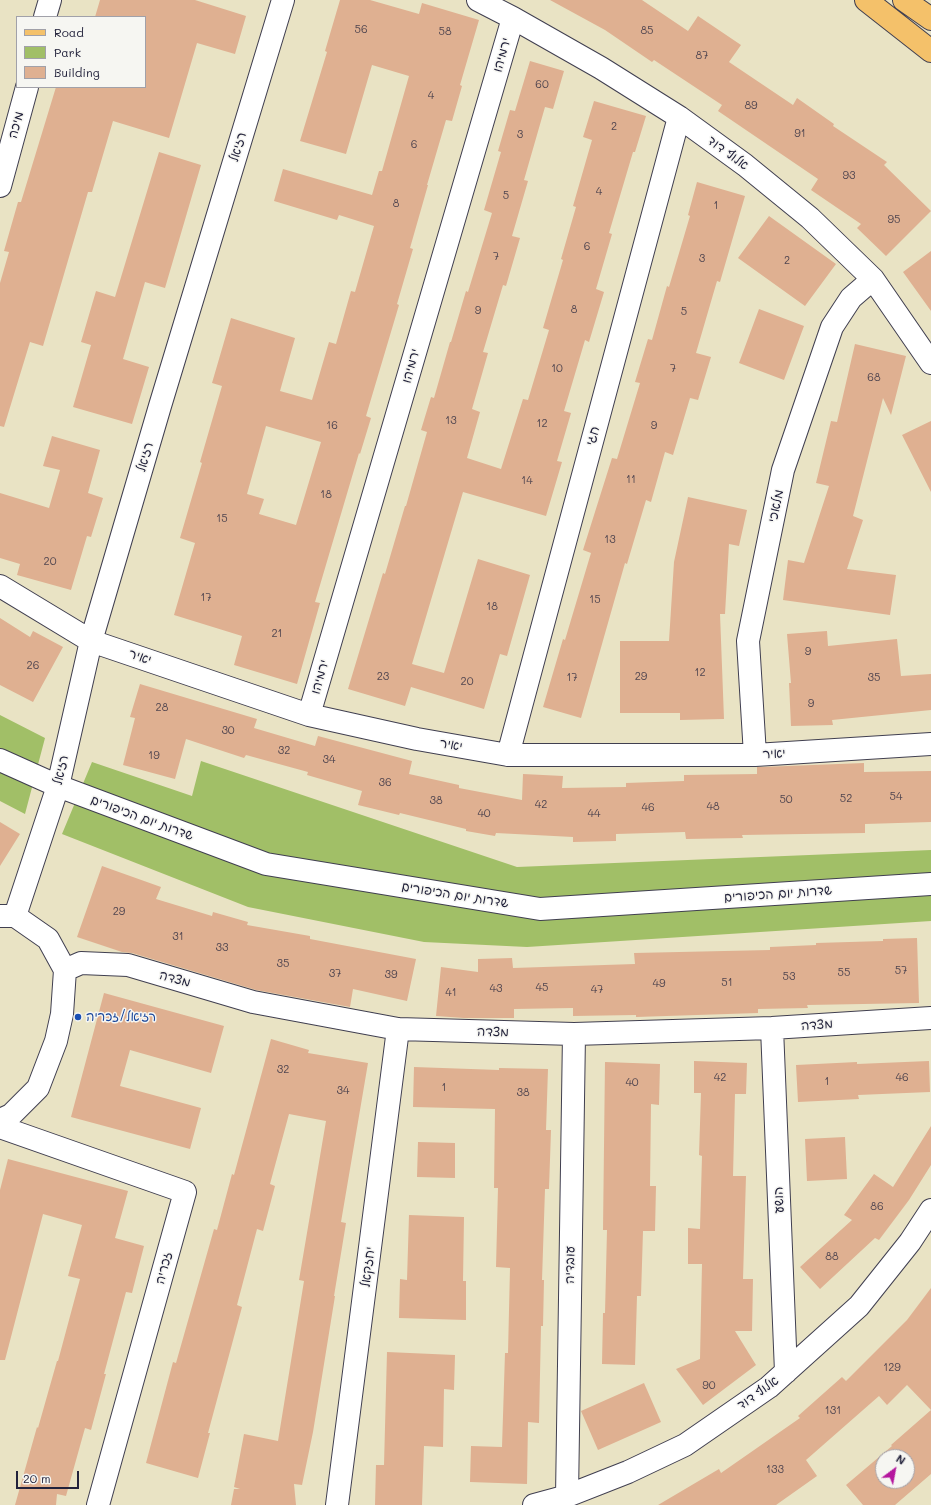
<!DOCTYPE html>
<meta charset="utf-8">
<style>
body{margin:0}
#map{position:relative;width:931px;height:1505px;overflow:hidden;background:#e9e3c4;font-family:Mali,sans-serif}
canvas{display:block}
.legend{position:absolute;left:16px;top:16px;width:130px;height:72px;box-sizing:border-box;background:#f6f6f2;border:1px solid #a1a1a9;margin:0;padding:5px 7px;list-style:none;font-size:12px;color:#22223b}
.legend li{display:flex;align-items:center;gap:8px;height:20px}
.legend b{width:20px;border:1px solid #a1a1a9}
.north{position:absolute;left:875px;top:1449px;width:40px;height:40px;box-sizing:border-box;background:#f6f6f2;border:1px solid #a1a1a9;border-radius:50%;rotate:32deg;font-size:11px;font-weight:700;line-height:16px;text-align:center;color:#22223b}
.north::after{content:'';display:block;margin:auto;width:14px;height:18px;background:#b5179e;clip-path:polygon(50% 0,100% 100%,50% 72%,0 100%)}
.scale{position:absolute;left:16px;top:1471px;width:63px;height:18px;box-sizing:border-box;border:2px solid #22223b;border-top:0;padding-left:5px;font-size:12px;line-height:14px;white-space:nowrap;color:#22223b;-webkit-text-stroke:3px #f6f6f2;paint-order:stroke}
</style>
<div id="map">
<canvas width="931" height="1505"></canvas>
<ul class="legend">
<li><b style="height:5px;background:#f4c16a"></b>Road</li>
<li><b style="height:11px;background:#a1bf67"></b>Park</li>
<li><b style="height:11px;background:#dfb091"></b>Building</li>
</ul>
<div class="north">N</div>
<div class="scale">20 m</div>
</div>
<script>
const ctx = document.querySelector('canvas').getContext('2d');
ctx.lineJoin = 'round';
function paint(path, color) { ctx.fillStyle = color; ctx.fill(path, 'evenodd'); }
function strokePath(path, color, width, dash) { ctx.strokeStyle = color; ctx.lineWidth = width; ctx.lineCap = dash ? 'butt' : 'round'; ctx.setLineDash(dash || []); ctx.stroke(path); }
function drawText(font, color, halo, rows, align = 'center') {
  ctx.font = font + ' Mali,"Playpen Sans Hebrew",sans-serif'; ctx.lineWidth = 3; ctx.setLineDash([]); ctx.textBaseline = 'middle'; ctx.strokeStyle = halo; ctx.fillStyle = color; for (const [text, x, y, turn = 0] of rows) {
    ctx.save(); ctx.translate(x, y); ctx.rotate((+turn || 0) * Math.PI / 180); ctx.textAlign = isNaN(turn) ? turn : align; if (halo) ctx.strokeText(text, 0, 0); ctx.fillText(text, 0, 0); ctx.restore();
  }
}
const green = new Path2D(`
 M0,715L45,738L25,814L0,801Z
 M201,761L517,867L931,850V921L527,947L424,942L248,907L62,834L92,762L192,796Z`);
const building = new Path2D(`
 M100,0H195L246,16L235,54L197,43L169,138L113,121L92,192H88L43,346L30,342L4,427L0,426V283L9,252L4,251L18,202H21L56,87H145V17H95Z
 M340,0H370L419,14L422,3L479,20L460,85L462,86L452,121L446,120L427,185H428L410,248L413,249L397,304L399,305L366,416L371,418L360,454L359,453L315,602L320,603L297,684L234,665L242,636L174,615L195,543L180,538L202,463L200,462L222,386L212,383L231,318L295,338L280,391L312,400L329,342L336,344L351,291L355,292L374,226L339,215L337,220L274,201L283,169L372,195L379,171H382L409,76L372,65L346,154L300,141L327,52L325,51ZM266,426L321,442L296,525L259,514L264,499L247,494Z
 M550,0H642L688,31L698,16L741,45L729,62L793,105L797,98L834,124L833,126L887,162L884,165L931,211L886,256L857,228L861,224L811,190L818,179L718,111L722,105L654,60L652,62L605,30Z
 M530,61L564,71L553,109L545,107L524,180L528,181L512,236L520,238L506,286L503,285L483,352L488,353L472,409L480,412L467,458L501,469L523,399L528,400L549,330L543,328L563,260L561,259L576,207L573,206L592,140L583,137L594,101L646,116L635,152H633L609,233L612,234L596,289L604,292L589,342L585,340L564,411L571,413L557,461L562,462L546,516L463,492L412,664L444,673L478,559L530,575L507,656L500,654L484,709L411,687L405,706L348,689L383,573L385,574L405,506H406L427,432L421,430L431,397L434,398L450,342H451L466,291L468,292L492,213L484,210L501,152L498,151L510,110L515,111Z
 M159,152L201,165L165,288L145,282L123,359L149,367L132,424L73,407L91,345L81,342L96,291L115,297Z
 M697,182L745,196L720,282L717,281L696,353L711,357L698,400L690,398L673,455L665,452L651,502L646,500L627,564L625,563L581,718L543,707L563,639L565,640L591,553L583,550L612,458L617,459L640,383L635,382L648,339L652,340L667,286L669,287L690,216L688,215Z
 M769,216L836,264L805,306L738,258Z
 M931,251V311L903,272Z
 M759,309L804,326L784,380L739,363Z
 M855,344L906,356L891,415L883,398L853,516L863,520L847,569L896,575L890,615L783,600L788,560L804,563L829,486L816,483L831,421L837,422Z
 M931,421V492L902,435Z
 M52,436L100,450L88,493L103,498L91,537L87,536L71,590L17,575L20,564L0,558V493L49,508L60,470L43,466Z
 M688,497L747,510L739,546L729,544L725,614H720L724,719L680,720V713H620V641H669L674,562Z
 M0,618L30,637L33,631L63,647L33,702L0,685Z
 M827,631L828,646L897,639L901,676L931,674V710L832,720L833,725L791,726L789,683H791L787,634Z
 M140,684L257,719L254,728L315,746L318,736L412,761L409,774L459,785V788L522,800L523,774L563,776L562,788L626,787V783L684,781V775L757,774V767H762L864,763V772L931,771V822L865,824V833L742,835L743,838L686,839L685,832L616,834V841L573,842V837L496,833L495,836L466,831V829L400,813L399,815L358,805L362,791L307,775L308,772L246,755L244,758L186,739L175,779L123,765L135,718L130,717Z
 M0,822L20,834L0,866Z
 M102,866L161,887L156,899L212,916L213,912L248,922L247,925L310,936V939L416,959L407,1001L353,989L350,1007L256,990L132,953L122,952L77,937Z
 M917,938L919,1003L807,1005L808,1008L758,1009V1013L636,1017V1015L573,1016V1008L514,1009V1018H464L436,1016L441,967L478,972V959L512,958L513,968L635,964L634,953L770,950V947L816,945V943L883,941V939Z
 M104,993L224,1026L211,1073L130,1050L120,1086L201,1108L190,1149L71,1117Z
 M271,1039L309,1050L308,1053L368,1063L341,1222L346,1223L334,1296H335L313,1432L302,1485L294,1484L296,1505H231L234,1489H240L234,1487L244,1434L278,1441L304,1281L299,1280L326,1121L289,1114L270,1184L275,1186L263,1231L257,1229L237,1305L242,1307L208,1433H210L198,1478L146,1463L173,1362L176,1363L214,1229L217,1230L232,1174L234,1175Z
 M694,1061L747,1063L746,1094H735L733,1176H746L743,1279H753L752,1331H735L756,1365L703,1405L676,1369L700,1359L702,1264H688V1228L700,1229L702,1156L699,1155L701,1093H694Z
 M929,1061L930,1092L858,1095L859,1099L798,1102L796,1065L857,1062V1064Z
 M605,1062L660,1064L659,1105L651,1104L650,1186H656L655,1231H643L641,1296H637L635,1365L602,1364L603,1313H605L607,1230H603Z
 M414,1067L499,1070V1068L548,1069L546,1130H551L549,1189H545L542,1280H544L543,1326H541L539,1423L528,1422L527,1484L470,1482L471,1446L502,1447L505,1353H508L510,1268L496,1267L498,1188H494L495,1109L413,1107Z
 M931,1126V1165L909,1200L879,1240L875,1238L820,1289L800,1267L852,1220L844,1215L874,1174L893,1187Z
 M845,1137L847,1179L807,1181L805,1139Z
 M418,1142L455,1143V1178L417,1177Z
 M8,1159L128,1191L115,1238L144,1246L132,1293L126,1292L104,1374H106L91,1430L85,1428L66,1496L57,1494L56,1505H15L37,1427L38,1428L57,1361H58L80,1279L68,1276L82,1225L43,1214L5,1360H0V1190Z
 M409,1215L464,1217L463,1281H466V1320L399,1318L400,1279L407,1280Z
 M931,1288V1474L895,1505H863L846,1485L892,1446L891,1445L931,1410L907,1385L887,1405L879,1396L806,1460L817,1476L776,1505H658L719,1469L721,1473L800,1418L798,1416L842,1377L846,1381L907,1320ZM883,1457H907V1481H883Z
 M387,1352L455,1355L454,1390L444,1389L443,1447L424,1446L422,1505H375L376,1465H384Z
 M644,1383L661,1422L598,1450L581,1411Z`);
const minor = new Path2D(`
 M478,0L513,18L601,68L679,117L745,165L810,218L873,279L931,363
 M45,17L50,0
 M0,186L27,87
 M0,586L91,641L309,715L417,739L508,755H755L931,744
 M309,715L513,18
 M508,755L679,117
 M755,755L748,641L783,470L832,327L851,298L873,279
 M0,760L58,786L266,864L540,909L931,884
 M15,916L58,786L91,641L160,406L283,0
 M65,970L81,963L128,965L253,1002L398,1029L574,1034L772,1028L931,1018
 M772,1028L786,1372
 M0,1120L11,1115L38,1088L56,1041L62,1014L65,970L48,939L15,916H1
 M0,1127L185,1192L98,1505
 M567,1496L574,1034
 M337,1505L398,1029
 M534,1505L567,1496L628,1472L685,1445L769,1387L859,1306L910,1242L931,1210`);
const major = new Path2D(`
 M866,0L931,51
 M904,0L931,19`);
const markers = [
 [78,1017,4,"#1a4fb4"]
];
const numberNames = [
 ["56",361,30],
 ["85",647,31],
 ["58",445,32],
 ["87",702,56],
 ["60",542,85],
 ["4",431,96],
 ["89",751,106],
 ["2",614,127],
 ["91",800,134],
 ["3",520,135],
 ["6",414,145],
 ["93",849,176],
 ["4",599,192],
 ["5",506,196],
 ["8",396,204],
 ["1",716,206],
 ["95",894,220],
 ["6",587,247],
 ["7",496,257],
 ["3",702,259],
 ["2",787,261],
 ["8",574,310],
 ["9",478,311],
 ["5",684,312],
 ["10",557,369],
 ["7",673,369],
 ["68",874,378],
 ["13",451,421],
 ["12",542,424],
 ["16",332,426],
 ["9",654,426],
 ["11",631,480],
 ["14",527,481],
 ["18",326,495],
 ["15",222,519],
 ["13",610,540],
 ["20",50,562],
 ["17",206,598],
 ["15",595,600],
 ["18",492,607],
 ["21",277,634],
 ["9",808,652],
 ["26",33,666],
 ["12",700,673],
 ["23",383,677],
 ["29",641,677],
 ["17",572,678],
 ["35",874,678],
 ["20",467,682],
 ["9",811,704],
 ["28",162,708],
 ["30",228,731],
 ["32",284,751],
 ["19",154,756],
 ["34",329,760],
 ["36",385,783],
 ["54",896,797],
 ["52",846,799],
 ["50",786,800],
 ["38",436,801],
 ["42",541,805],
 ["48",713,807],
 ["46",648,808],
 ["40",484,814],
 ["44",594,814],
 ["29",119,912],
 ["31",178,937],
 ["33",222,948],
 ["35",283,964],
 ["57",901,971],
 ["55",844,973],
 ["37",335,974],
 ["39",391,975],
 ["53",789,977],
 ["51",727,983],
 ["49",659,984],
 ["45",542,988],
 ["43",496,989],
 ["47",597,990],
 ["41",451,993],
 ["32",283,1070],
 ["42",720,1078],
 ["46",902,1078],
 ["1",827,1082],
 ["40",632,1083],
 ["1",444,1088],
 ["34",343,1091],
 ["38",523,1093],
 ["86",877,1207],
 ["88",832,1257],
 ["129",892,1368],
 ["90",709,1386],
 ["131",833,1411],
 ["133",775,1470]
];
const streetNames = [
 ["ירמיהו",502,55,-74],
 ["מיכה",16,125,-75],
 ["רזיאל",238,147,-73],
 ["אלוף דוד",728,153,36],
 ["ירמיהו",411,366,-74],
 ["חגי",593,436,-75],
 ["רזיאל",145,457,-74],
 ["מלאכי",776,506,-78],
 ["יאיר",140,657,19],
 ["ירמיהו",320,677,-74],
 ["יאיר",451,745,10],
 ["יאיר",774,754,-3],
 ["רזיאל",61,770,-77],
 ["שדרות יום הכיפורים",142,818,20],
 ["שדרות יום הכיפורים",778,894,-4],
 ["שדרות יום הכיפורים",455,895,9],
 ["מצדה",175,979,16],
 ["מצדה",817,1025,-4],
 ["מצדה",493,1032,2],
 ["הושע",779,1200,-92],
 ["עובדיה",570,1265,-89],
 ["יחזקאל",368,1267,-83],
 ["זכריה",164,1268,-75],
 ["אלוף דוד",758,1393,-36]
];
const transitNames = [
 ["רזיאל/זכריה",86,1017]
];
paint(green, '#a1bf67');
paint(building, '#dfb091');
strokePath(minor, '#403f50', 24);
strokePath(major, '#403f50', 24);
strokePath(minor, '#fff', 22);
strokePath(major, '#f4c16a', 22);
for (const [x, y, r, color] of markers) { const dot = new Path2D(); dot.arc(x, y, r, 0, 2 * Math.PI); ctx.fillStyle = color; ctx.fill(dot); strokePath(dot, '#f6f6f2', 1.5); }
drawText('11px', '#514650', null, numberNames);
drawText('13px', '#22223b', '#f6f6f2', streetNames);
drawText('13px', '#164399', '#f6f6f2', transitNames, 'left');
</script>
